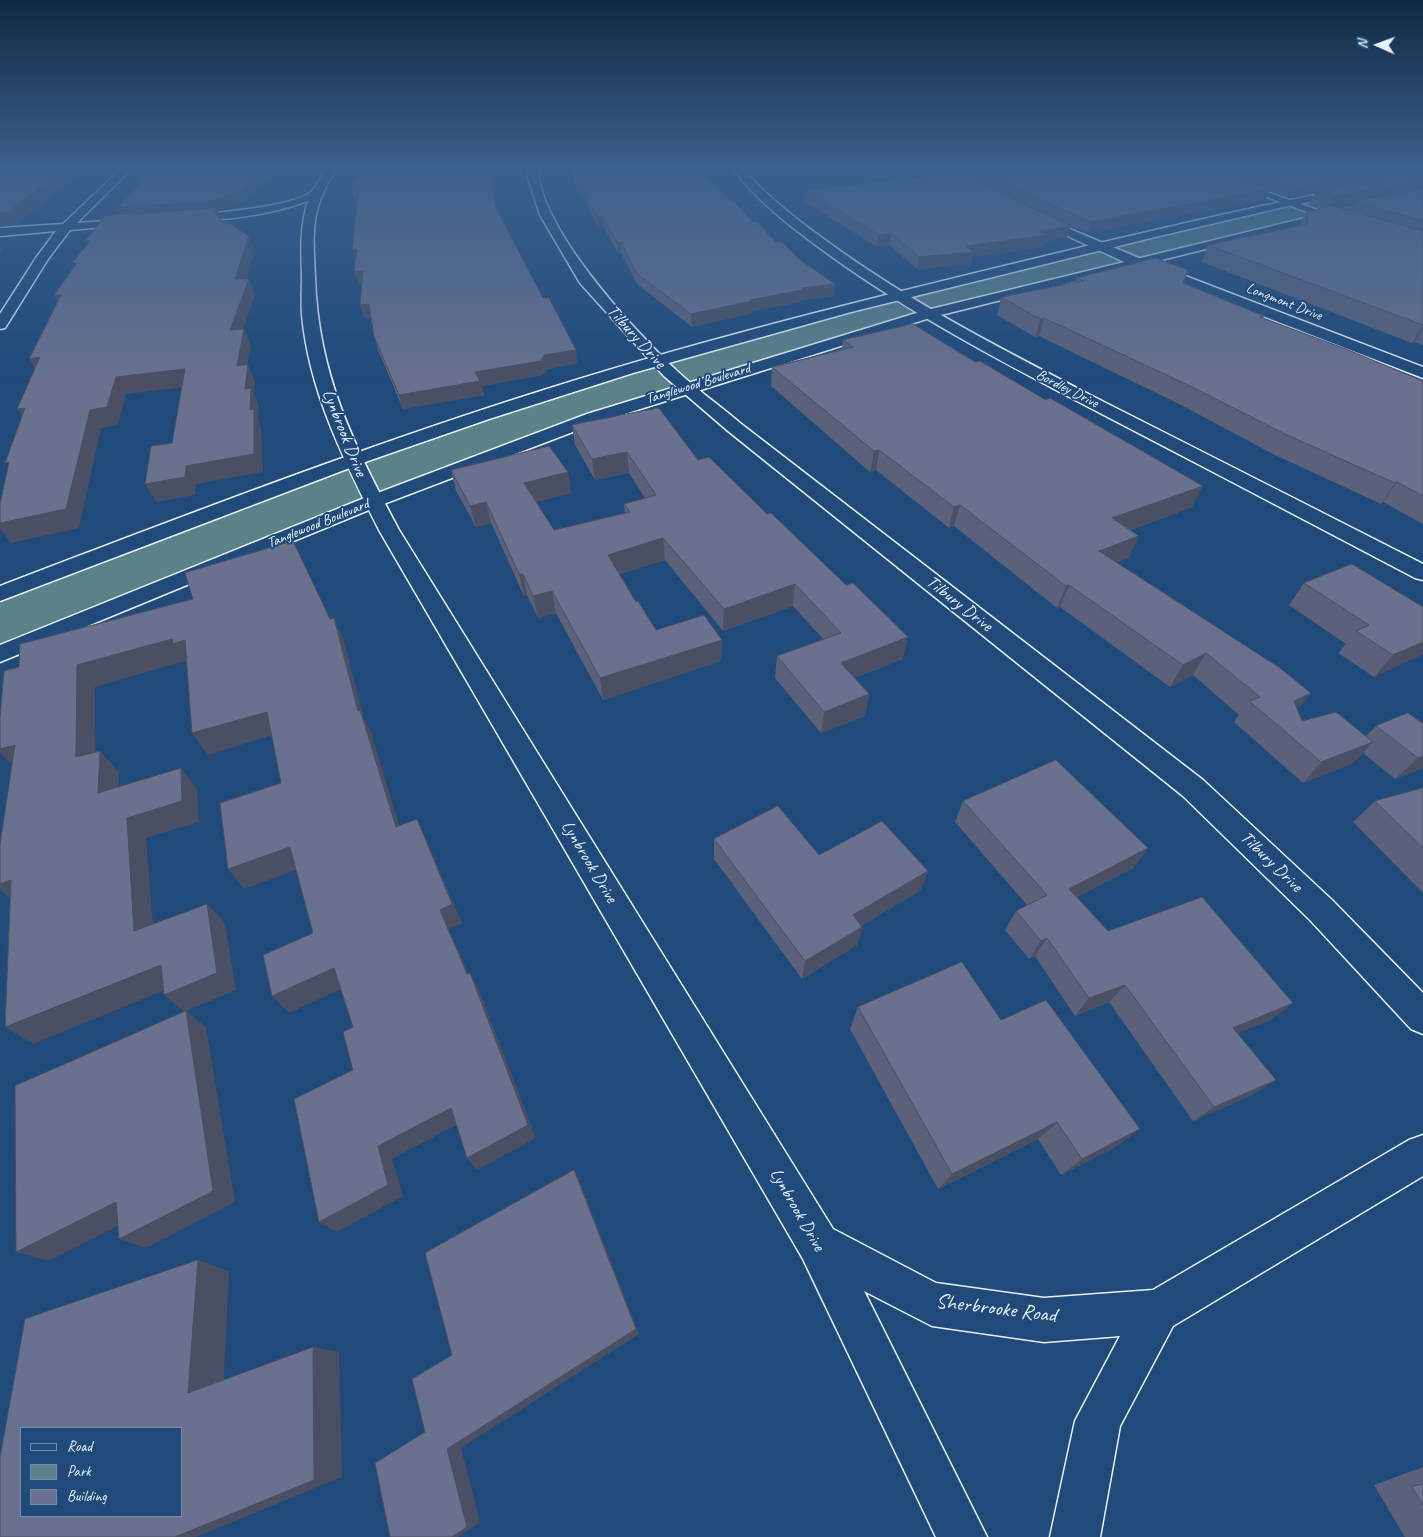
<!DOCTYPE html>
<style>
body{margin:0}
#map{position:relative;width:1423px;height:1537px;overflow:hidden;background:#1f4a7a;font-family:Caveat,sans-serif}
canvas{display:block}
.legend{position:absolute;left:20px;top:1427px;width:162px;height:90px;box-sizing:border-box;background:#1f4a7a;border:1px solid #6f8dac;margin:0;padding:6px 9px;list-style:none;font-size:15px;color:#e8f1f8}
.legend li{display:flex;align-items:center;gap:10px;height:25px}
.legend b{width:25px;border:1px solid #6f8dac}
.north{position:absolute;left:1353px;top:20px;width:50px;height:50px;-webkit-text-stroke:4px #1f4a7a;paint-order:stroke;rotate:272deg;font-size:14px;font-weight:700;line-height:20px;text-align:center;color:#e8f1f8}
.north::after{content:'';display:block;margin:auto;width:18px;height:22px;background:#e8f1f8;clip-path:polygon(50% 0,100% 100%,50% 72%,0 100%)}
</style>
<div id="map">
<canvas width="1423" height="1537"></canvas>
<ul class="legend">
<li><b style="height:6px;background:#1f4a7a"></b>Road</li>
<li><b style="height:14px;background:#598289"></b>Park</li>
<li><b style="height:14px;background:#6a718e"></b>Building</li>
</ul>
<div class="north">N</div>
</div>
<script>
const ctx = document.querySelector('canvas').getContext('2d');
ctx.lineJoin = 'round';
function paint(path, color) { ctx.fillStyle = color; ctx.fill(path, 'evenodd'); }
function strokePath(path, color, width, dash) { ctx.strokeStyle = color; ctx.lineWidth = width; ctx.lineCap = dash ? 'butt' : 'round'; ctx.setLineDash(dash || []); ctx.stroke(path); }
function drawText(font, color, halo, rows, align = 'center') {
  ctx.font = font + ' Caveat,sans-serif'; ctx.lineWidth = 4; ctx.setLineDash([]); ctx.textBaseline = 'middle'; ctx.strokeStyle = halo; ctx.fillStyle = color; for (const [text, x, y, turn = 0] of rows) {
    ctx.save(); ctx.translate(x, y); ctx.rotate((+turn || 0) * Math.PI / 180); ctx.textAlign = isNaN(turn) ? turn : align; if (halo) ctx.strokeText(text, 0, 0); ctx.fillText(text, 0, 0); ctx.restore();
  }
}
const green = new Path2D(`
 M1340,194L1403,198L1278,225L919,313L582,417L386,490L0,647V598C193,525 385,446 582,386C832,310 1085,252 1340,194Z`);
const minor = new Path2D(`
 M122,168H132L77,223L134,219L140,222L138,224L70,230L48,259L5,328L0,329V314L36,258L56,231L0,236V228L63,224Z
 M326,168H336C310,213 313,227 315,277C318,375 354,445 399,530L833,1229L936,1283L1044,1298L1153,1290L1409,1140L1423,1135V1176L1173,1326L1120,1426L1100,1537H1050L1075,1421L1120,1336L1044,1342L932,1326L864,1291L987,1537H936L803,1259L379,530C345,462 309,392 302,315C301,301 302,287 302,273C301,247 300,227 308,201C267,216 224,220 182,222L176,219L182,216C206,214 297,207 312,191C318,185 322,175 326,168Z
 M528,168H538C539,228 633,329 676,370C696,389 719,405 740,423L1203,780L1332,900L1423,993V1034L1411,1029L1310,920L1183,796L728,431L664,376L580,283L540,215L528,178Z
 M732,168H742C770,200 804,225 839,250C922,309 1013,355 1104,402C1211,456 1317,510 1423,564V580L1415,578C1309,522 1204,467 1098,412C1004,363 910,314 824,251C791,227 757,201 732,168Z
 M1187,168H1200L1351,222L1349,224H1341Z
 M1034,214L1141,259L1423,367V378L1131,265L1030,219L1028,217Z`);
const tertiary = new Path2D(`
 M1423,175V181L1288,206L1155,237L851,312L633,373L489,419L368,461L0,601V586C181,517 362,447 547,389C718,335 892,293 1066,251C1184,223 1303,195 1423,175Z
 M1338,210L1342,211V215L933,317L599,422L381,505L0,662V645L367,497L587,414L923,311Z`);
const wall = new Path2D(`
 M363,168L496,208L577,363L547,369L543,375L482,386L484,395L403,409L378,350L374,336L371,317L364,318L362,284H358L355,260L357,199H354L351,188Z
 M570,168H702L713,185L730,201L776,242L834,296L801,300V302L752,311V313L692,327L637,284L621,253H618L604,228H598L585,198H581L575,187Z
 M845,168H1416H1414L1412,172L1423,170V345L1415,342L1412,343L1202,262L1208,245L1299,226L1306,212L1320,209L1309,205L1315,193L1292,198L1291,194L1283,196L1269,191L1265,200L1088,233L1071,226L1067,237L1045,242L1043,247L972,257L971,264L917,269L889,245L877,247L804,201L805,190L926,177ZM1353,206L1350,210L1342,208Z
 M1077,278L1183,283L1264,316L1263,319L1423,381V524L1383,502L1381,504L1273,454L1179,404L1039,336L1035,337L997,315L1001,297L1075,282Z
 M843,340L1192,507L1130,530L1129,558L1116,562L1297,710L1302,721L1366,736L1376,726L1408,713L1423,768L1395,779L1363,753L1353,763L1303,783L1234,722L1239,715L1193,675L1170,687L1060,607L1057,608L954,526L949,528L876,470L870,472L771,386L772,367L842,349Z
 M572,425L698,460L903,659L854,678L869,694L865,716L821,733L775,678L777,656L823,639L793,606L723,631L665,560L619,574L636,602L656,630L722,640L721,661L603,700L556,613L538,618L527,595L524,596L491,523L476,527L456,491L451,470L568,472L571,493L536,502L554,530L625,513L624,504L645,498L629,473L595,480L575,445Z
 M1304,583L1423,654L1374,677L1338,653L1346,644L1289,605Z
 M1423,788V893L1353,822L1375,801Z
 M963,801L1148,848L1133,868L1077,897L1108,931L1293,1003L1270,1020L1238,1033L1252,1095L1193,1121L1109,1002L1075,1016L1035,956L1029,959L1005,930L1016,911L1027,905L955,822Z
 M714,839L819,855L921,890L861,926L862,927L857,945L802,979L714,859Z
 M858,1007L1001,1020L1116,1147L1061,1175L1038,1139L938,1189L850,1029Z
 M1423,1467V1537H1405L1374,1485Z`);
const shadedWall = new Path2D(`
 M66,168H87L16,225L0,227V213Z
 M265,168H279L244,202L218,211L222,222L123,218L118,207Z
 M1390,168H1416H1414L1410,176L1316,190L1315,193L1292,198L1297,187Z
 M1423,180V193L1355,201L1353,206L1327,211L1335,196Z
 M1296,184L1291,194L1283,196L1288,185Z
 M580,188H584L585,198H581Z
 M1270,189L1265,200L1088,233L1091,222Z
 M597,217H603L604,228H598Z
 M1071,226L1067,237L1045,242L1043,247L972,257L971,264L917,269L919,257L966,246Z
 M891,233L889,245L877,247L879,235Z
 M249,236L255,251L242,294L235,279Z
 M617,242H621V253H618Z
 M0,246L2,250L0,253Z
 M352,249H357L356,262Z
 M363,271L367,283L358,284L354,272Z
 M249,279L255,295L237,347L230,330Z
 M835,284L834,296L801,300V302L752,311V313L692,327L691,314L750,300L802,288Z
 M54,295H61L63,311Z
 M369,304L373,317L364,318L360,305Z
 M1044,318L1039,336L1035,337L1040,319Z
 M1423,325V329L1415,342L1412,343Z
 M244,329L251,346L244,383L237,366Z
 M576,350L577,363L547,369L543,375L482,386L484,395L403,409L399,395L475,372L544,355Z
 M40,357V376L29,359Z
 M248,364L255,382L254,395L259,406L258,420L261,427L263,472L196,484L195,495L156,502L145,484L186,466L250,410L245,389Z
 M185,369L194,386L126,394L118,425L101,428L79,528L11,543L0,529V523L116,377Z
 M25,408L30,427L17,409Z
 M879,450L876,470L870,472L874,451Z
 M627,452L629,473L595,480L592,459Z
 M568,472L571,493L528,504L524,483Z
 M1397,482L1383,502L1381,504L1395,483Z
 M1203,486L1192,507L1103,539L1112,518Z
 M486,502L491,523L476,527L470,506Z
 M960,505L954,526L949,528L954,507Z
 M1139,536L1129,558L1090,573L1099,551Z
 M663,538L665,560L610,576L608,555Z
 M519,574H523L527,595L524,596Z
 M795,584L793,606L723,631L724,609Z
 M1069,585L1060,607L1057,608L1066,586Z
 M552,591L556,613L538,618L533,596Z
 M334,618L344,640L364,719L371,732L406,848L396,827L358,711Z
 M908,637L903,659L837,684L841,663Z
 M172,639L185,640L188,666L185,661L95,687L96,779L76,757L77,665Z
 M722,640L721,661L603,700L600,678Z
 M1423,642V654L1374,677L1393,655Z
 M1206,653L1193,675L1170,687L1183,665Z
 M1311,693L1294,714V701Z
 M869,694L865,716L821,733L824,712Z
 M267,712L280,733L208,755L192,733Z
 M1373,742L1353,763L1303,783L1321,762Z
 M15,745L19,771L0,753V749Z
 M100,751L119,772L118,814L98,793Z
 M1423,756V768L1395,779L1418,758Z
 M181,768L197,789L199,822L146,838L155,950L134,931L127,818Z
 M417,819L426,839L462,923L449,929L476,992L467,974L440,910Z
 M290,847L304,867L244,889L228,869Z
 M1148,848L1133,868L1056,908L1069,889Z
 M928,871L921,890L848,934L853,915Z
 M11,880L19,905L0,890V884Z
 M207,904L225,923L236,990L186,1011L206,1027L235,1202L146,1248L119,1239L185,1012L164,995Z
 M862,927L857,945L802,979L805,961Z
 M1047,938L1035,956L1029,959L1041,941Z
 M161,965L182,983L33,1044L5,1027Z
 M334,968L349,985L289,1013L272,996Z
 M470,973L479,990L536,1138L477,1170L467,1158Z
 M1125,985L1109,1002L1075,1016L1089,998Z
 M1293,1003L1270,1020L1212,1044L1233,1028Z
 M1276,1080L1252,1095L1193,1121L1214,1107Z
 M451,1108L462,1122L392,1159L403,1196L337,1232L319,1222L378,1146Z
 M1057,1122L1038,1139L938,1189L952,1174Z
 M1140,1129L1116,1147L1061,1175L1082,1159Z
 M574,1170L580,1182L639,1334L461,1448L480,1522L458,1537H452L447,1449Z
 M116,1202L143,1213L49,1261L16,1252Z
 M198,1260L229,1271L223,1396L188,1393Z
 M313,1347L339,1352L342,1477L196,1537H175Z`);
const building = new Path2D(`
 M0,168H66L8,212L0,213Z
 M154,168H265L240,191L208,202L118,207L142,182H137Z
 M363,168H489L496,208L543,298H549L576,350L544,355L541,361L475,372L480,381L399,395L374,336L369,304L360,305L363,271L354,272L357,249H352L359,188H351Z
 M571,168H702L713,185L716,184L730,201H733L753,222L756,221L776,242H782L799,259L835,284L802,288V290L750,300L752,301L691,314L636,273L621,242H617L603,217H597L584,188H580L574,177Z
 M929,168H957L1026,205L1071,226L1040,231L1047,235L966,246L973,252L919,257L891,233L879,235L805,190L929,177Z
 M977,168H1212L1270,189L1091,222L1036,198Z
 M1237,168H1403L1297,187L1296,184L1288,185Z
 M1423,170V180L1335,196L1316,190Z
 M1423,189V221L1355,201Z
 M1333,206L1423,231V325L1208,245L1308,224L1306,212Z
 M217,208L214,211L223,223L226,221L249,236L235,279H249L230,330L244,329L237,366L248,364L245,389L251,388L250,410L254,409V454L186,466L185,477L145,484L151,446L172,443L185,369L116,377L107,407L90,410L66,509L0,523V504L9,462L5,463L25,408L17,409L40,357L29,359L61,295H54L77,263H72L90,241H85L105,216Z
 M1156,258L1188,270L1183,283L1264,316L1260,317L1346,349L1423,381V496L1397,482L1395,483L1285,434L1188,385L1044,318L1040,319L1001,297L1084,281L1077,278Z
 M913,324L975,362L980,361L1046,400L1050,398L1203,486L1112,518L1139,536L1099,551L1280,668L1311,693L1294,701L1302,721L1336,712L1373,742L1321,762L1249,701L1260,697L1206,653L1183,665L1069,585L1066,586L960,505L954,507L879,450L874,451L772,367L853,347L843,340Z
 M659,408L698,460L709,457L767,514L771,513L846,585L853,583L908,637L841,663L869,694L824,712L777,656L841,633L795,584L724,609L663,538L608,555L636,602L638,601L656,630L704,615L722,640L600,678L552,591L533,596L523,574H519L486,502L470,506L451,470L549,446L568,472L524,483L554,530L630,512L624,504L656,495L627,452L592,459L572,425Z
 M293,541L330,619L334,618L358,711L360,710L396,827L417,819L452,904L440,910L467,974L470,973L528,1125L467,1158L451,1108L378,1146L388,1185L319,1222L294,1099L353,1070L343,1032L353,1027L334,968L272,996L263,955L313,933L290,847L228,869L220,803L281,783L267,712L192,733L185,640L173,644L172,639L77,665L76,757L100,751L98,793L181,768L182,801L127,818L134,931L207,904L217,973L164,995L161,965L5,1027L11,880L0,884V844L15,745L0,749V717L4,671L19,667L20,644L193,599L185,573Z
 M1352,564L1423,607V642L1393,655L1356,631L1369,625L1304,583Z
 M1408,713L1422,723H1423V756L1418,758L1376,726Z
 M1056,760L1148,848L1069,889L1108,931L1202,897L1293,1003L1233,1028L1276,1080L1214,1107L1125,985L1089,998L1047,938L1041,941L1016,911L1047,895L963,801Z
 M1423,788V848L1375,801Z
 M778,806L819,855L882,821L928,871L853,915L862,927L805,961L714,839Z
 M962,962L1001,1020L1046,1000L1140,1129L1082,1159L1057,1122L952,1174L858,1007Z
 M186,1011L213,1191L119,1239L116,1202L16,1252L15,1086Z
 M574,1170L636,1329L447,1449L467,1527L452,1537H390L375,1463L425,1432L412,1379L452,1355L425,1253Z
 M198,1260L188,1393L313,1347L314,1480L175,1537H0V1457L25,1319ZM21,1428H181V1516H21Z
 M1423,1484V1505L1412,1487Z`);
const farStreetnames = [
 ["Longmont Drive",1284,302,21],
 ["Tanglewood Boulevard",698,384,-17],
 ["Bordley Drive",1067,389,27],
 ["Tanglewood Boulevard",318,524,-22]
];
const streetNames = [
 ["Tilbury Drive",636,337,48],
 ["Lynbrook Drive",344,433,68],
 ["Tilbury Drive",959,604,38],
 ["Lynbrook Drive",589,862,59],
 ["Tilbury Drive",1271,862,44],
 ["Lynbrook Drive",797,1210,60]
];
const nearStreetnames = [
 ["Sherbrooke Road",996,1309,7]
];
paint(green, '#598289');
strokePath(minor, '#e8f1f8', 3);
strokePath(tertiary, '#e8f1f8', 3);
paint(minor, '#1f4a7a');
paint(tertiary, '#1f4a7a');
paint(wall, '#5b617a');
paint(shadedWall, '#4a4f63');
paint(building, '#6a718e');
strokePath(building, '#4a4f63', 1);
const sky = ctx.createLinearGradient(0, 0, 0, 383);
sky.addColorStop(0, '#112943');
sky.addColorStop(0.44, '#3c608d');
sky.addColorStop(1, '#3c608d00');
ctx.fillStyle = sky;
ctx.fillRect(0, 0, 1423, 383);
drawText('15px', '#e8f1f8', '#1f4a7a', farStreetnames);
drawText('18px', '#e8f1f8', '#1f4a7a', streetNames);
drawText('21px', '#e8f1f8', '#1f4a7a', nearStreetnames);
</script>
